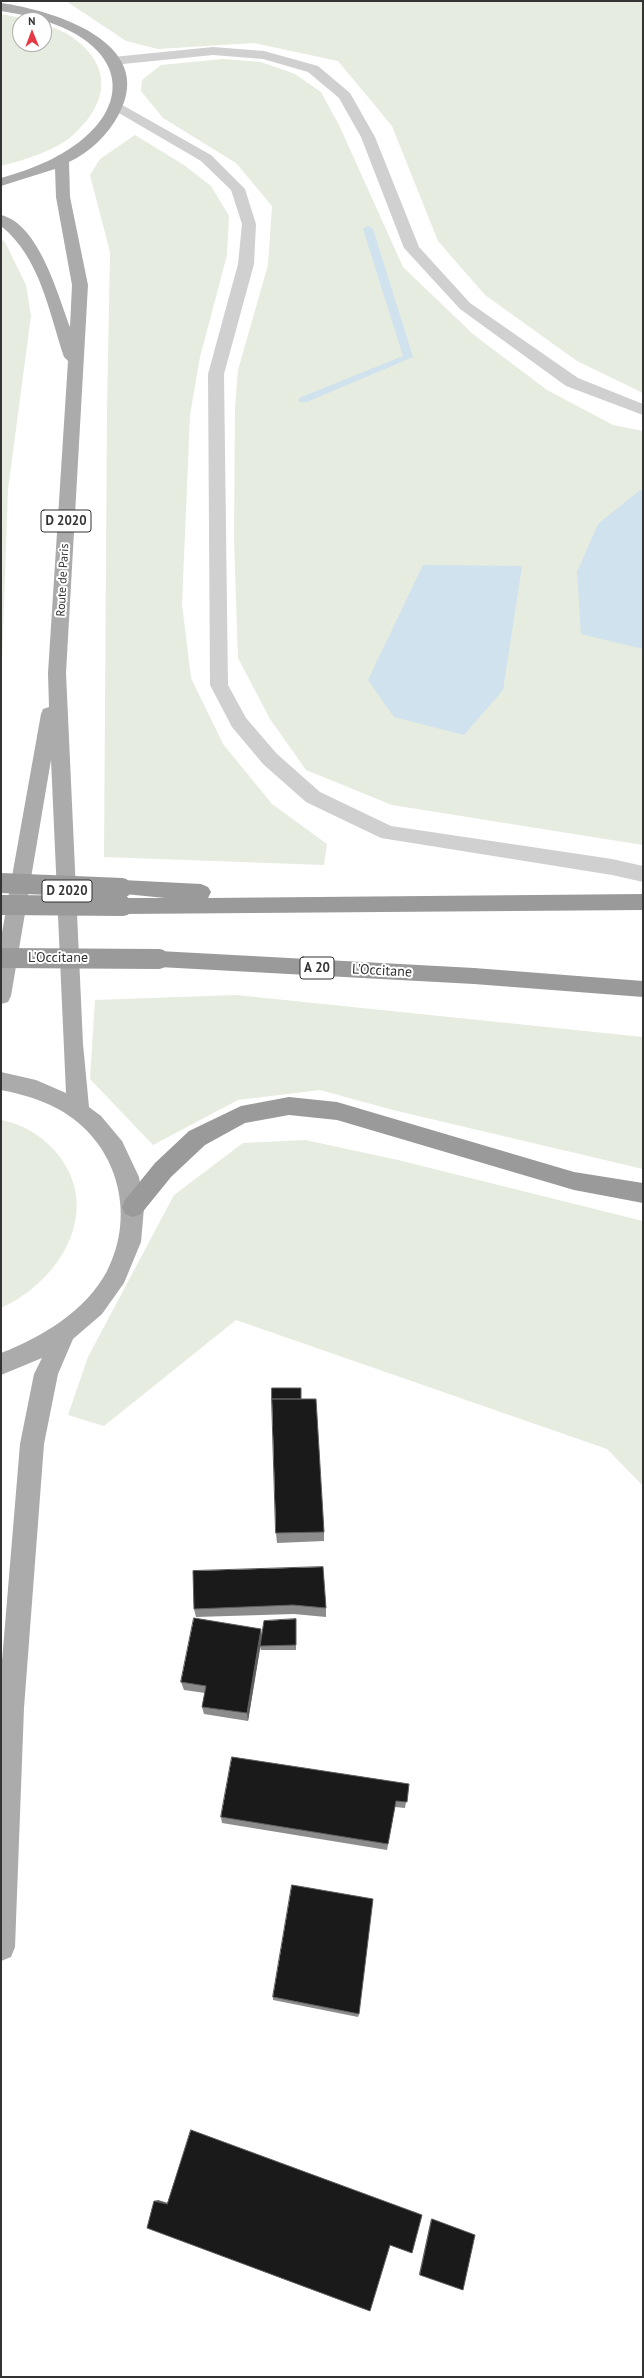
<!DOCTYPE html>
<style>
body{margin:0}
#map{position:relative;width:644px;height:2378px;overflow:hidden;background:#fff;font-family:"PT Sans",sans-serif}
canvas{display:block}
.frame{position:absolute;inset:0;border:2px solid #333;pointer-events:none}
.north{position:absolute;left:12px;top:12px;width:40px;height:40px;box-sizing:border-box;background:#fff;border:1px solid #adadad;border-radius:50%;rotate:359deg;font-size:11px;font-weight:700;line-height:16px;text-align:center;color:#333}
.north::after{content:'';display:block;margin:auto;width:14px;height:18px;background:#e63946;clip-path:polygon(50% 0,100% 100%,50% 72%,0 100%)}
</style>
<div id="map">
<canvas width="644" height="2378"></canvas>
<div class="frame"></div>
<div class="north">N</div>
</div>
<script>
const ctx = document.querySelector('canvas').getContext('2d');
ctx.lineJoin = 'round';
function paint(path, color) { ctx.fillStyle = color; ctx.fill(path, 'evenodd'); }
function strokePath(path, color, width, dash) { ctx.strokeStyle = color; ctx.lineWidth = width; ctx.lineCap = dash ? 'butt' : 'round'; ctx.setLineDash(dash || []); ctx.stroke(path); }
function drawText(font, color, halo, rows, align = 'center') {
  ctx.font = font + ' "PT Sans",sans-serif'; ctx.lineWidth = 4; ctx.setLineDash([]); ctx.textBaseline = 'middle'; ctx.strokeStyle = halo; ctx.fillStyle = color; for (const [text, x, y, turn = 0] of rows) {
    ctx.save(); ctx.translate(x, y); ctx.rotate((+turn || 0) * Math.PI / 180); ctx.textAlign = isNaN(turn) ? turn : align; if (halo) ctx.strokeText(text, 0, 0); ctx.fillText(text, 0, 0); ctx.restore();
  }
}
const green = new Path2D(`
 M66,1H643V393L577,361L485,295L438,241L392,126L338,61L254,43L158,49L126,41Z
 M1,14L33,20H20V44H44V24C52,28 62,30 69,35C113,64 110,102 73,135C55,151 24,160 1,166Z
 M223,59L261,62L295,74L321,92L339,125L403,267L474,335L547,390L613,425L643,431V490H640L614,640L643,649V845L392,805L306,770L270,719L238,658L234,540L235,407L238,370L268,265L272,206L236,163L163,118L141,91L142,80L161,65Z
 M135,135L184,165L211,186L229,216L227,255L200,357L190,415L182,604L191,678L223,744L272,804L327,844L324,865L104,857L107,412L110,252L90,175L100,159Z
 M1,239L5,242L26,285L31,316L8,489L1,691Z
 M236,995L643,1037V1169L393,1110L320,1090L238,1100L153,1145L90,1079L95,1000Z
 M1,1120C22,1124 41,1135 55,1151C105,1208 61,1281 1,1308Z
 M305,1140L398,1160L643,1221V1486L607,1449L236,1320L104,1426L68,1415L88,1357L174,1195L243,1143Z`);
const water = new Path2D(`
 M640,490H643V649L581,634L577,572L598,524Z
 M423,565L522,566L503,690L464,735L394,717L368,680Z`);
const stream = new Path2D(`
 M368,226L373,229L413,357L307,402H299V398L403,356L363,229Z`);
const service = new Path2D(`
 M213,47L264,51L318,66L350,93L375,137L419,247L470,303L578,378L643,404V415L566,386L460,309L404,248L361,137L339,98L308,72L263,59L213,55L113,65L106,61L113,57Z
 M117,102L211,155L245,189L256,224L254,264L224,374L228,685L246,718L277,754L320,792L391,826L612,859L643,866V882L612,875L381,838L306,802L263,764L232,727L210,685L208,374L238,264L242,224L231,190L201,161L112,109L110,106L112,103Z`);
const primary = new Path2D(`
 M1,3C52,10 158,42 119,114C108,135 90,152 69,162L70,197L88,285L66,673L83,1044L89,1107L101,1116L122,1141L139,1177L144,1208L141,1242L124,1283L102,1314L73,1339L58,1374L44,1444L24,1708L15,1947L11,1957L1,1961V1673L20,1444L34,1374L42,1358L1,1375V1353C42,1337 86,1311 107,1271C137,1213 117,1141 58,1109C40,1099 21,1094 1,1090V1072L36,1080L66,1093L51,760L11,996L8,1002L1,1004V938L41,714L43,709L49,707L48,673L68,361L64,357C49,312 40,257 1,226V215C39,224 58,295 70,327L72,285L56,197L55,169L1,186V178C142,141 158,34 1,11Z`);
const motorway = new Path2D(`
 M122,880L201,884L208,887L211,892L208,898L643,894V910L123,914L116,912L113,906L116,900L123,898H165L115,893L112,888L115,883Z
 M159,951L474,968L643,981V997L474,984L159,967L152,965L149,959L152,953Z
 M289,1097L337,1102L574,1172L643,1183V1203L574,1190L337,1120L289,1115L245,1123L205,1145L171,1177L141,1214L133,1217L125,1214L122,1207L125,1200L155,1163L189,1131L241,1106Z`);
const motorwayBridge = new Path2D(`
 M1,883L122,888
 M1,905L123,906
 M1,958L159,959`);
const wall = new Path2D(`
 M301,1399L324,1532V1541L277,1543L276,1533Z
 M193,1571L326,1608V1617L294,1614L196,1617L194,1609Z
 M296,1620V1650H261L260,1647L248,1721L204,1714L202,1707L205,1693L184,1690L181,1682L262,1635Z
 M409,1784L405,1808L395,1807L387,1850L222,1823L221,1817Z
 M273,1997L359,2014L358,2017L273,2000Z
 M431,2219L475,2235L420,2275L419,2274Z`);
const shadedWall = new Path2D(`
 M261,1629L262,1637L248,1721L247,1713Z
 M158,2200L171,2204H167L154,2201Z`);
const building = new Path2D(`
 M272,1388H301V1399H272Z
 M272,1399H316L324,1532L276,1533Z
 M323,1567L326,1608L293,1605L194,1609L193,1571Z
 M194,1618L261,1629L247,1713L202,1707L206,1686L181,1682Z
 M296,1619V1645L260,1646L264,1621Z
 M232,1757L409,1784L407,1802L396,1801L388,1844L221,1817Z
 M292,1885L373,1899L359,2014L273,1997Z
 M191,2130L422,2215L412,2253L390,2245L370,2311L147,2228L154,2201L167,2204Z
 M432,2219L475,2235L463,2290L420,2275Z`);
const farStreetnames = [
 ["Route de Paris",63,580,-87]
];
const shields = [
 [66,521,50],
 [67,891,50],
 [317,968,34]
];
const shieldNames = [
 ["D 2020",66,521],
 ["D 2020",67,891],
 ["A 20",317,968]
];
const streetNames = [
 ["L'Occitane",58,958],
 ["L'Occitane",382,971,3]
];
paint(green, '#e6ecdf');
paint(water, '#cfe2ee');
paint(stream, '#cfe2ee');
paint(service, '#d0d0d0');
paint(primary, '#ababab');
paint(motorway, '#9a9a9a');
strokePath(motorwayBridge, '#9a9a9a', 20);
paint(wall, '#8c8c8c');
paint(shadedWall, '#5f5f5f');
paint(building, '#1a1a1a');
strokePath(building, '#5f5f5f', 1);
drawText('12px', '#333', '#fff', farStreetnames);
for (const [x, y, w] of shields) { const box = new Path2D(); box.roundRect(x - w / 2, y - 11, w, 22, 3); ctx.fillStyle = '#fff'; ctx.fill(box); strokePath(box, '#333', 1); }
drawText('bold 13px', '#333', null, shieldNames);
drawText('14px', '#333', '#fff', streetNames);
</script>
